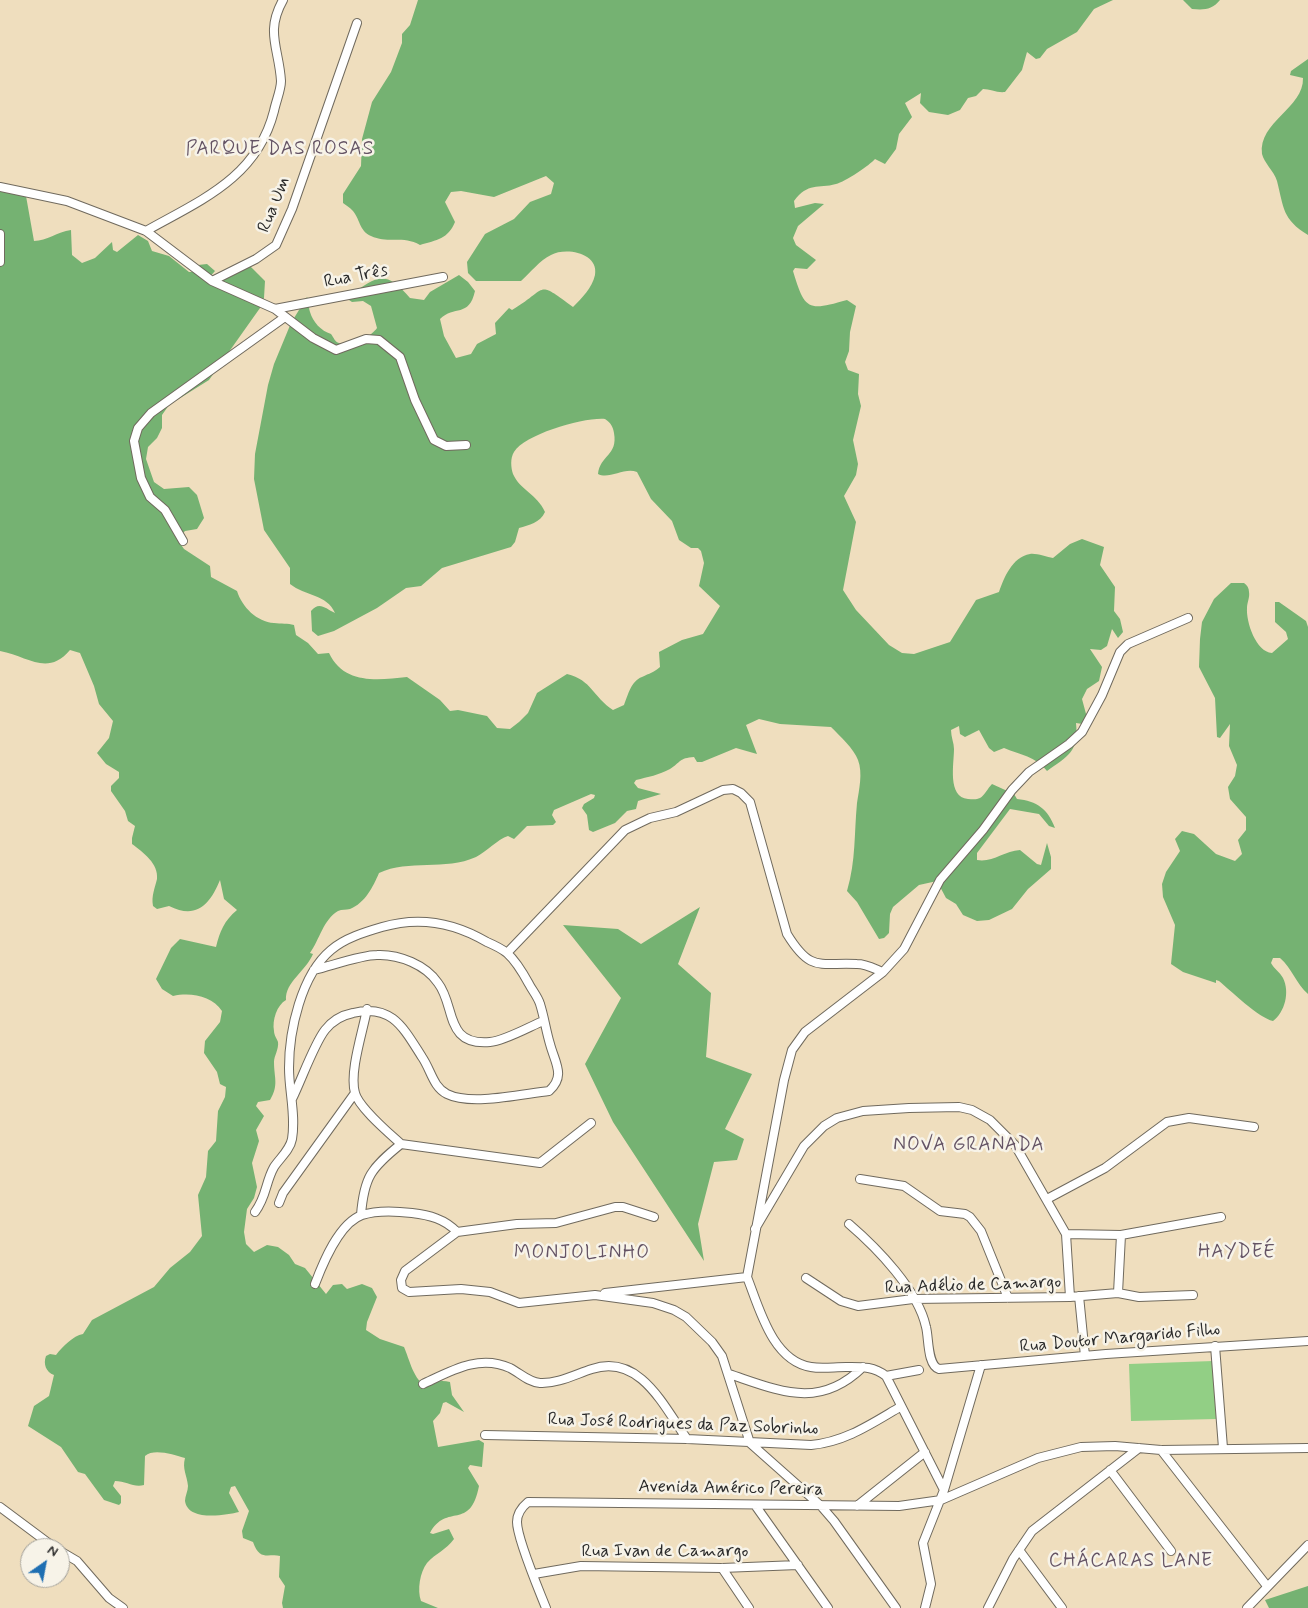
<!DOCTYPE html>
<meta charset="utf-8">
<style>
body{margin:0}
#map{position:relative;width:1308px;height:1608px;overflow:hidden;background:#efdebe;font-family:Mynerve,sans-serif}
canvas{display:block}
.north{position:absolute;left:20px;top:1538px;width:50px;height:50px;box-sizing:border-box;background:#f7f3e8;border:1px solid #a5a39c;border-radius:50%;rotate:33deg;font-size:14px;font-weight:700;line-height:20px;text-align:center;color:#2b2b2b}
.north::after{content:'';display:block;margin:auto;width:18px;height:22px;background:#1f6fb2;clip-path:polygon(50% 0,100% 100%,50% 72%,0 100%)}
</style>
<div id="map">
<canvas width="1308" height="1608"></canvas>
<div class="north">N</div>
</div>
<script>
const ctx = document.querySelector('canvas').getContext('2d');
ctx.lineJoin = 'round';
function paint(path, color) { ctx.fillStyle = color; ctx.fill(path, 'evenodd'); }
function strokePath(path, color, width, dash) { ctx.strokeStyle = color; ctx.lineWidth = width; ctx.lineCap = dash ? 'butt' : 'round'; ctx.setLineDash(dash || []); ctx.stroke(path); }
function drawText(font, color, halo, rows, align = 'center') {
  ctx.font = font + ' Mynerve,sans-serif'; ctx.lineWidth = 5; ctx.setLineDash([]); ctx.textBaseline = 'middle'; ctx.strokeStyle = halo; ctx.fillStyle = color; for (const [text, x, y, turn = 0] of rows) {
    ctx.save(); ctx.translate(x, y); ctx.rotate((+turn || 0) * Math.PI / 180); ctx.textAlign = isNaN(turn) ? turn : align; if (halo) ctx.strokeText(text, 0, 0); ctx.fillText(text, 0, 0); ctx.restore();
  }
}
const green = new Path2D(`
 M1213,1361L1216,1419L1131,1421L1129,1364Z`);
const forest = new Path2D(`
 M418,0H1113L1094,9L1077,32L1047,49L1040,58L1036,59L1027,52L1022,70L1005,92C997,93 990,89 983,89L976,96L968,98L960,110L948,115L929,112L920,103L921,93L905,103L912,117L899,134L896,149L885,164L875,159C870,165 845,182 836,184C818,189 808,182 794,201L795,208L815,203L824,204L798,226L793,238L796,245L816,260L807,269L795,268L793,271C805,311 808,311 847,300L856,306L850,332L849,351L845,362L848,370L859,374L858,394L861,406L853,440L858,464L856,475L844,496L856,522L843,590L856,610L889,645L902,653L914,654L950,642L976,600L999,592C1004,578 1012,557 1030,554C1036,553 1047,557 1053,558L1070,544L1082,539L1104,547L1100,565L1115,587L1114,611L1120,619L1123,632L1118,638L1112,629L1107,646L1101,650L1090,649L1102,667L1099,681L1087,689L1082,699L1089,725L1076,723C1079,752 1068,756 1047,771C1035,756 1021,755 1004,748L994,752L989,748L979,730L965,737L960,734L959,726L951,730C951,737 954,743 954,749C954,764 947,797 968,799C972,799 976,800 980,798C984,796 988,788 992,784L1014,794L1017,799C1037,801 1048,809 1055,828L1049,826L1039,814L1010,809L977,853V860C992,863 1004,851 1020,850L1037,864L1041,865L1047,843L1051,857V869L1028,889L1012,909L989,920L977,921L963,915L956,904L946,898L937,881L919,885L893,907L890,914L889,933L884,938L879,939L857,902L847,891C856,860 854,834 857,803C859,790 863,773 858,760C854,749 840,736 831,727L780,724L759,719L746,725L757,754L736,748L702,762H697L694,757C679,758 681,762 670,769C659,775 648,777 636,780L634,783L638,788L661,794L638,801L636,809L627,811L615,823L593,832L589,830L587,815L582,808L584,804L594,798L595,795L591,794L554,810L552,815L556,822L553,825L527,826L514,839L508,836C498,839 486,852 476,857C445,871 409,859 379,873C373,887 365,903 350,909C346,910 342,909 338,911C323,920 320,939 310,953L313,954C306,971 285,982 286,1000C277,1005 272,1020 274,1031C274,1035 277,1039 278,1042C279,1049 274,1056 274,1062C274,1078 279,1085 270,1100L258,1102L256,1106L264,1116L256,1130L259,1141L252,1163L257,1187L254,1198L247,1209L244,1232L246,1244L254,1252L267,1245L278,1247L289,1255L295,1264L305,1268L326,1294L333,1285L342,1284L347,1289L362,1284L372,1288L377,1297L367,1322L366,1330L380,1339L404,1347C409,1358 414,1382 427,1386C433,1381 442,1380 450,1382L452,1395L464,1412L446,1402L443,1403L440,1413L433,1421L438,1447L479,1440L484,1443L482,1467L470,1465L468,1468L479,1486C470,1532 447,1502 430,1533L433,1534L449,1529L454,1539C446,1550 436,1553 427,1563C420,1572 417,1590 421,1601L438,1608H283L282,1603L285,1586L279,1577L280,1556C269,1553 260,1562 253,1542L243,1538L242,1531L249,1511L235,1486L231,1487L229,1493L239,1512C226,1515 188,1522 185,1501C185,1496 188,1491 188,1486C187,1475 182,1469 185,1458C174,1455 154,1448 145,1456L144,1485C134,1488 126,1481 115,1481L113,1486L121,1496V1503L119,1505L104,1500L85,1474L78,1472L61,1447L28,1426L34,1406L49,1396L54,1375C46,1372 43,1364 46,1356L50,1354L56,1355C63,1346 73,1336 83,1334L92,1320L154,1287L170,1268L190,1252L202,1236L198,1195L206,1177L208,1151L216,1141L218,1111L225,1097L226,1087L220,1084L217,1072L204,1053L205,1041L220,1022L222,1011C212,996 191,992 173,996L162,989L156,979L171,948L180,939L216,947C220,931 224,921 237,910L224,899L220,880C210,904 197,920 169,906L157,909L153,906C151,896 155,888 157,879C159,864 143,852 132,844V838L135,826L128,821L125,811L111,791V786L119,778V772L106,764L97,753L109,738L113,721L99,704L94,686L80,653L70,650C47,677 28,656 0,651V191L5,189L26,196L34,241C47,241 57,232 71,230L72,255L82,263L95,258L112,242L113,250L117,252L138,235L148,241L152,251L169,256L189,272H193L198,265L207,264L215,271L208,279L250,266L265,281L264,298L260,308L209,380L169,405L162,415V428L157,438L148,447L146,459L154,482L164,489L189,487L197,495L204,518L197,529L185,531L177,539L184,549L210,566L211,577L237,591C242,607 257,622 274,623C281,624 288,623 294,625L296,635L308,643L318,654L329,653C344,685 378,680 407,677L440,700L450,711L458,710L487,716L497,728L510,729L519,722L528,713L537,693L567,674C592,680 593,697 613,710L624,705C628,695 631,681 642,677C650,673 653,673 660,667L659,652L682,640L703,634L720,606L699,586L704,563L701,551L698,548H691L679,540L672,521L651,499L637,472C624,467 609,480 598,474C600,455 618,456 614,433C613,427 611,423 605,419C585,417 525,434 514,452C510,458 511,468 513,474C520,490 537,494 545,512C540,523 529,525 519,528L515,542L511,547L442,568L421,586L406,588L377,608L334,631L318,636L312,631L311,611C319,601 325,608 335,613C327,594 305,596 290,584V568L264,530L254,479L255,454L268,385L274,364L291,323L307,297C310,302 308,306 310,312C313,322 321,331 331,334C334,338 335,342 339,343C350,347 371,337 377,328L371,306L363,301L352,302L349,300L350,296C377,275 386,270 410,298L424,300L430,292L459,275L468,282L475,291C469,318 454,305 440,319L444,336L456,358L471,354L477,344L496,334L495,323L509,308L512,310C549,288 535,279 573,307C582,298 592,288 595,275C599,253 566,247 551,255C540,260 530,273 521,281H476L468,273L467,262L485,234L514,219L530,202L551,194L554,183L546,176L494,197L461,191L451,192L445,202L455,222C448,239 437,240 420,245C403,235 388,244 371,236C359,231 360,218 352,210C350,208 346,205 343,203V194L361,166L362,139L372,102L391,72L402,43V34L410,25Z
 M1183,0H1220C1212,10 1204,10 1192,9Z
 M1308,59V235C1282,219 1284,208 1277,181C1274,171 1264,163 1262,154C1258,122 1304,108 1303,78L1290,75L1291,71Z
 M1231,583H1244C1247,585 1249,588 1249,592C1250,597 1247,603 1247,608C1246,622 1256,652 1272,653L1288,639L1286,632L1275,622V602H1279L1306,621L1308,627V994C1296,984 1292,968 1280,958H1273L1271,963C1274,969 1280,972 1283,978C1290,992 1285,1012 1273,1021C1259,1018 1231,991 1219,981L1216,980V983L1183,972L1171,964L1175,925L1163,897L1162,884L1166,872L1180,851L1175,839L1182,831L1194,834L1216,854L1235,861L1242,854L1238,840L1246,830V817L1230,799L1228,787L1235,776L1237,765L1229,746L1230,724L1220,738L1217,737L1215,698L1199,667L1200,639L1202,622L1214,599Z
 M700,907L678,964L711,993L706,1057L752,1074L725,1129L744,1139L737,1160L714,1162L698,1224L704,1261L613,1122L585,1064L621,998L563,925L618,929L641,944Z
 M1308,1586V1608H1269L1265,1600Z`);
const minor = new Path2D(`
 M0,187L67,201L146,231L212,281L275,309L313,338L336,350L366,339L379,340L400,357L415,400L434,440L446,446L466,445
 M146,231C201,200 257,178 274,111C276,101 281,90 281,81C279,48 265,32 283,0
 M0,234V262
 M212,281L256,259L276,245L292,209L357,23
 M275,309L443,277
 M183,541L165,510L150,497L141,478L134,441L138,428L151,413L285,317
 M507,953L625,830L650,818L676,812L723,790L733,789L741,793L750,802L787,934C811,973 819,962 857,964C866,964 875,969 883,972L904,949L940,880L983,830L1012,790L1029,772L1069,744L1082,732L1102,695L1120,652L1128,644L1188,618
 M314,970C331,966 361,955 377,955C399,954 426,965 438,983C456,1006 444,1046 490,1042C504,1041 529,1027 543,1021
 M367,1009C363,1031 349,1072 355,1093C359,1108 389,1133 401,1144
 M860,1179L904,1186L940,1211L965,1214L970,1217L981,1231L1008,1298
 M1047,1199L1105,1168L1167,1122L1189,1118L1254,1127
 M279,1203L283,1193L355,1093
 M255,1212C267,1196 265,1183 274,1167C280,1158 290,1150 292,1139C296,1115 289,1092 289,1068C289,1031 301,975 331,950C345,938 365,932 382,927C419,916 455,923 487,942C494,945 502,949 507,953C516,961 523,973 529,984C532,990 538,997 540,1004C544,1016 546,1031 550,1044C555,1063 566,1076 549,1091C522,1094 471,1106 447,1094C433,1087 431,1070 422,1057C404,1029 392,1003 353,1013C343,1015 332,1021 325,1030C314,1044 301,1081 292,1099
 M361,1215C364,1177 371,1168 401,1144L540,1163L591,1123
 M654,1217L623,1207H615L556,1223L517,1224L457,1232L405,1271L401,1280L402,1288L409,1292L461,1289L490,1292L519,1303L595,1295L653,1303L674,1310L686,1317L712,1342L722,1356L750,1443L821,1506L834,1521L896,1608
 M849,1224C877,1248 918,1290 926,1327C929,1338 927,1365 939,1369L1106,1354L1308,1341
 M755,1229L804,1146L824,1126L837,1118L863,1111L909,1108L959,1107L972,1110L990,1120L1015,1145L1066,1234L1070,1297
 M1066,1234L1121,1235L1221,1217
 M747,1277C759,1307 772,1361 811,1367C822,1369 834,1367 846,1367C861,1367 873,1366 886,1376L944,1490L923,1543L931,1584L925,1608
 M747,1277L784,1080L792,1050L805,1032L883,972
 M806,1278L841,1301L858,1306L913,1299L1070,1297L1118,1293L1139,1297L1193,1295
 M315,1284C323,1263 339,1223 362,1215C377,1210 396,1211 412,1213C429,1215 445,1219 457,1232
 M605,1293L747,1277
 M1118,1293L1121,1235
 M1079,1296L1085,1356
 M1215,1346L1223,1448
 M729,1374C780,1391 819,1410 863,1367
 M886,1376L919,1370
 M423,1384C451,1371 479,1354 510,1368C520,1373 528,1382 540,1383C557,1384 576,1374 592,1369C640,1353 664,1407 687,1439
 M485,1435L687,1439L811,1445C845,1442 871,1424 900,1407
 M1161,1450L1267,1586
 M1110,1470L1171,1551
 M944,1490L981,1365
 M755,1505L828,1608
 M857,1506L925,1452
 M0,1507L55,1548
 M1019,1550L1062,1608
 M60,1551L77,1561L109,1598L123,1608
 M722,1568L749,1608
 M534,1574L581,1566L722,1568L798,1565
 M546,1608C539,1590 517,1539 517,1522C517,1513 522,1507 528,1502L899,1506L941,1500L1038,1458L1081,1447L1115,1446L1161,1450L1308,1448
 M988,1608L1013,1559L1032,1531L1139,1448
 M1247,1608L1308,1545`);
const streetNames = [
 ["Rua Um",275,205,-68],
 ["Rua Três",356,277,-11],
 ["Rua Adélio de Camargo",973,1286,-2],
 ["Rua Doutor Margarido Filho",1120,1339,-5],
 ["Rua José Rodrigues da Paz Sobrinho",683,1425,2],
 ["Avenida Américo Pereira",731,1489,1],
 ["Rua Ivan de Camargo",665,1552]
];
const neighbourhoodNames = [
 ["PARQUE DAS ROSAS",280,150],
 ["NOVA GRANADA",969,1146],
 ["HAYDEÉ",1237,1253],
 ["MONJOLINHO",582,1254],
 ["CHÁCARAS LANE",1131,1562]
];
paint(green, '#92cf85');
paint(forest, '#75b272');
strokePath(minor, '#706a5e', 10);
strokePath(minor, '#fff', 8);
drawText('18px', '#2b2b2b', '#f7f3e8', streetNames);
ctx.letterSpacing = '1px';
drawText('19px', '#645364', '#f7f3e8', neighbourhoodNames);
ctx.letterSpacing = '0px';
</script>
